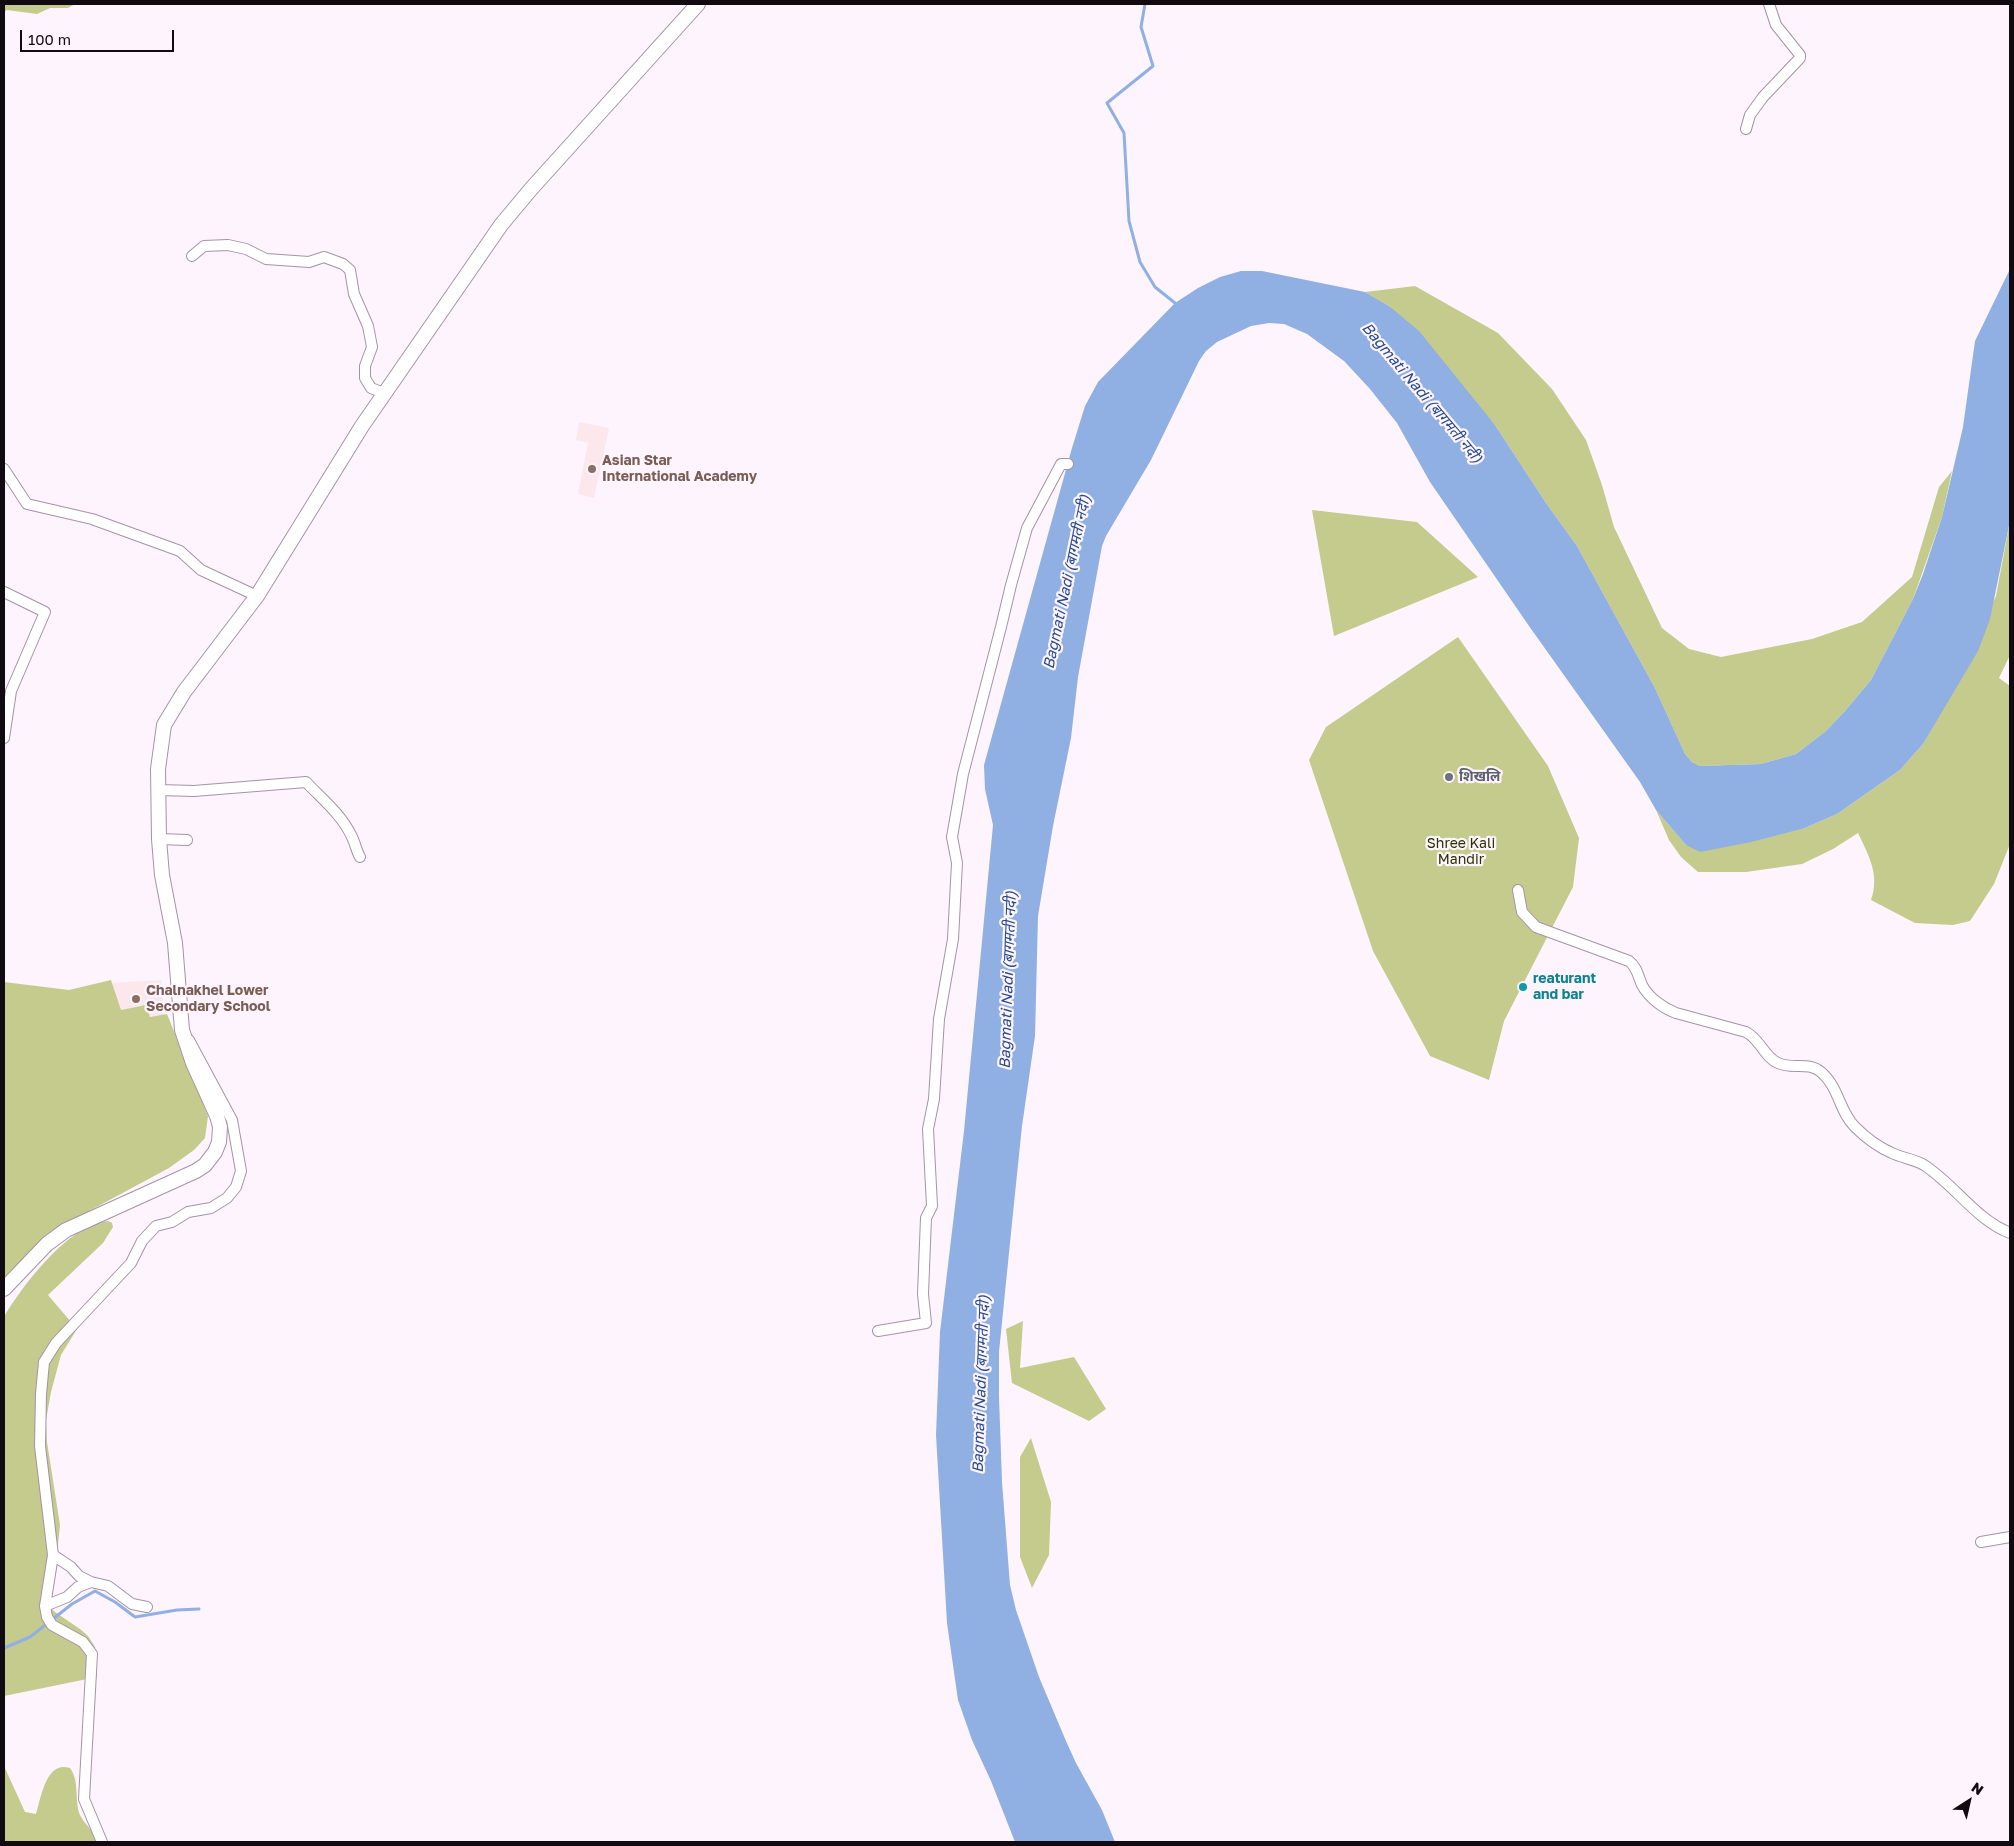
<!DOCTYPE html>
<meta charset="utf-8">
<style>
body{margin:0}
#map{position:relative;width:2014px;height:1846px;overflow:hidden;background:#fdf4fd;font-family:"Golos Text",sans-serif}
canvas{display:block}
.frame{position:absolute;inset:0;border:5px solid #110a11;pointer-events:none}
.north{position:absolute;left:1944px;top:1776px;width:50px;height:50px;-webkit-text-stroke:4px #fdf4fd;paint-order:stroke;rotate:35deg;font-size:14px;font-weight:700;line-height:20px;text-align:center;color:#110a11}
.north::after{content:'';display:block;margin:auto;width:18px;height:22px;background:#110a11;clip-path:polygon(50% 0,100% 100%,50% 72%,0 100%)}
.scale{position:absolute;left:20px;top:30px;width:154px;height:22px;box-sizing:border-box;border:2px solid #110a11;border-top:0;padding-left:6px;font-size:15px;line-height:18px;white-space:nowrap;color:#110a11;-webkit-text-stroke:4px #fdf4fd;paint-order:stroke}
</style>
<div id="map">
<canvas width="2014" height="1846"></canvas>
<div class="frame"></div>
<div class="north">N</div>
<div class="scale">100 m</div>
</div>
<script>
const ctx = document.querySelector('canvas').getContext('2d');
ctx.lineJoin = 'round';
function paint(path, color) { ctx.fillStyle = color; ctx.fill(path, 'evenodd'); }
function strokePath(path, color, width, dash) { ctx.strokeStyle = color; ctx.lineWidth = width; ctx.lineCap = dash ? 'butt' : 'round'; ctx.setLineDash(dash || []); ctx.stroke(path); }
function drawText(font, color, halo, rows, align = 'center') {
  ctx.font = font + ' "Golos Text","Noto Sans Devanagari",sans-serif'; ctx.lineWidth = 4.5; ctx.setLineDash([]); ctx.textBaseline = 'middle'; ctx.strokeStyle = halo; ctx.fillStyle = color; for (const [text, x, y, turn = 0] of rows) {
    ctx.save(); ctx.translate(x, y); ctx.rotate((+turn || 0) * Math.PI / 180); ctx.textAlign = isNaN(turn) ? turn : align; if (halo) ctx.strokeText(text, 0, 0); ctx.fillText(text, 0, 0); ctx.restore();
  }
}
const education = new Path2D(`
 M579,422L609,428L594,498L578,494L588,443L576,440Z
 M161,980L164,1016L111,1019L109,983Z`);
const green = new Path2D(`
 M4,4H75L68,8H50L37,14L7,10L4,12Z
 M1415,286L1498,333L1552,389L1586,440L1602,485L1614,527L1662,628L1689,649L1721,657L1812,639L1862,622L1912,577L1939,487L1952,471L1942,517L1913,599L1871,680L1845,711L1826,731L1796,754L1761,764L1700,766L1692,762L1685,754L1655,688L1577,546L1546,503L1495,425L1389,306L1365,292Z
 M1312,510L1417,522L1478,577L1334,636Z
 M2010,521V655L1999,678L2010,686V844L1994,884L1970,921L1953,925L1915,923L1871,900C1880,875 1869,856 1858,833L1833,849L1802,864L1746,872H1698L1681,857L1669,840L1656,810L1686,845L1805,828L1837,814L1900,770L1923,744L1937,719L1996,596Z
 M1458,637L1548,766L1579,838L1573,887L1504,1021L1489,1080L1430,1056L1373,951L1309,760L1326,727Z
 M111,980L121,1010L146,1005L150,1017L167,1014L208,1116L205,1138L194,1150L169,1168L52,1231L25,1256L4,1281V982L69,990Z
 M108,1221L112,1223L113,1227L103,1243L48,1295L77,1329L61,1355L51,1392L46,1420L47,1442L60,1525L57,1554L49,1586L51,1608L55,1612L80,1629L88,1636L95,1647L97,1677L4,1696V1317C22,1286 69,1224 108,1221Z
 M1023,1321L1020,1368L1074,1357L1106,1409L1089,1421L1012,1383L1006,1329Z
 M1031,1438L1051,1502L1049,1555L1032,1588L1020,1557V1457Z
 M4,1766L25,1812L36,1814C41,1798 46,1760 70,1768C80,1781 74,1800 80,1815C85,1826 96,1830 95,1842H4Z`);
const water = new Path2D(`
 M2010,269V521L1990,619L1978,651L1923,744L1900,770L1837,814L1805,828L1751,842L1700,852L1686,845L1656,810L1640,782L1529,626L1430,482L1397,423L1370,389L1344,361L1307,334L1284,324L1269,323L1251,326L1217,342L1206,351L1199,361L1151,460L1106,536L1102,546L1078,677L1071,738L1053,826L1038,916L1035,1036L1022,1126L1013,1213L999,1352V1397L1002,1482L1010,1585L1016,1610L1039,1677L1066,1741L1076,1763L1102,1810L1115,1842H1015L991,1781L972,1740L958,1700L947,1623L936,1435L940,1332L964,1131L993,825L985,789L984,765L1072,448L1085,406L1098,382L1175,303L1198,288L1220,277L1241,271H1262L1365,292L1389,306L1419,331L1495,425L1546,503L1577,546L1655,688L1685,754L1692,762L1700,766L1761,764L1796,754L1826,731L1845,711L1871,680L1913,599L1923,574L1942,517L1963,427L1975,341Z`);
const stream = new Path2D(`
 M1145,4L1141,27L1153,66L1107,103L1124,133L1129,221L1140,262L1155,287L1175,303
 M4,1648L30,1637L72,1604L95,1591L115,1602L135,1617L177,1610L199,1609`);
const minor = new Path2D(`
 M1746,129L1750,115L1763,97L1800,58V55L1776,25L1769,4
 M192,256L204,246L228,245L246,249L266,259L309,262L324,257L343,264L350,270L354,294L368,326L372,347L365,366V378L371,388L384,393
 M4,469L27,504L92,519L180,551L201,570L257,596
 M4,592L45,612L11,691L4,738
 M158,790L194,791L306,782C321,798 341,814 351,835C355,842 356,850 360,857
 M159,839L187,840
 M1518,890L1522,912L1536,927L1629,961C1637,967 1638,976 1642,985C1649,998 1663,1008 1676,1013L1746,1032C1760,1039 1765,1058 1778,1063C1792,1070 1808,1061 1821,1072C1839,1087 1839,1111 1855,1127C1865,1137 1878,1147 1892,1153C1902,1158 1914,1159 1924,1165C1955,1185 1975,1219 2010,1233
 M878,1331L926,1323L923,1294L926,1218L932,1206L928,1129L934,1099L939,1019L953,939L957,863L952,837L963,774L1001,627L1011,585L1027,528L1061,464H1068
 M1981,1542L2010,1537
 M53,1555L71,1567L79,1576L91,1582L108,1586L132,1604L147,1607
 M45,1606L67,1597L78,1587L91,1582
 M102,1842L84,1799L92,1654L83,1642L52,1625L47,1617L45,1606L53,1555L40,1446L41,1394L44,1362L56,1343L131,1263L142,1241L156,1226L172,1222L188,1212L211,1208L227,1198L236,1187L241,1171L232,1120L189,1040`);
const secondary = new Path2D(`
 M4,1289L47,1244L66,1230L196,1171L205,1165L215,1152L219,1142L220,1127L217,1116L193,1063L182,1030L175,943L162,875L159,839L158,769L164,725L184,692L257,596L362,426L501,225L531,189L698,4`);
const markers = [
 [592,469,5,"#8d6e63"],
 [1449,777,5,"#6b7280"],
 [1523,987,5,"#0f9aa8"],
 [136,999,5,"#8d6e63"]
];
const educationNames = [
 ["Asian Star",602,461],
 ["International Academy",602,477],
 ["Chalnakhel Lower",146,991],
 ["Secondary School",146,1007]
];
const worshipNames = [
 ["शिखलि",1459,777]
];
const parkNames = [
 ["Shree Kali",1461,844],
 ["Mandir",1461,860]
];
const cultureNames = [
 ["reaturant",1533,979],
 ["and bar",1533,995]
];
const waterNames = [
 ["Bagmati Nadi (बागमती नदी)",1422,393,50],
 ["Bagmati Nadi (बागमती नदी)",1067,582,-78],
 ["Bagmati Nadi (बागमती नदी)",1008,980,-88],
 ["Bagmati Nadi (बागमती नदी)",981,1384,-88]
];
paint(education, '#fce7ed');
paint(green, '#c4cb8d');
paint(water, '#90afe2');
strokePath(stream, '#90afe2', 3);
strokePath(minor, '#a692a7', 12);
strokePath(secondary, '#a692a7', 16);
strokePath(minor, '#fff', 10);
strokePath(secondary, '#fff', 14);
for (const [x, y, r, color] of markers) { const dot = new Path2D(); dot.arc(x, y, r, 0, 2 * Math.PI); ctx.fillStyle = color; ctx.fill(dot); strokePath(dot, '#fdf4fd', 2); }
drawText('bold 14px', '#785e54', '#fdf4fd', educationNames, 'left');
drawText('bold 14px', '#5b616d', '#fdf4fd', worshipNames, 'left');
drawText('14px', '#2d3000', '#fdf4fd', parkNames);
drawText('bold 14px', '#0d838f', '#fdf4fd', cultureNames, 'left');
drawText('italic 15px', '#274c8a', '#fdf4fd', waterNames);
</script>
